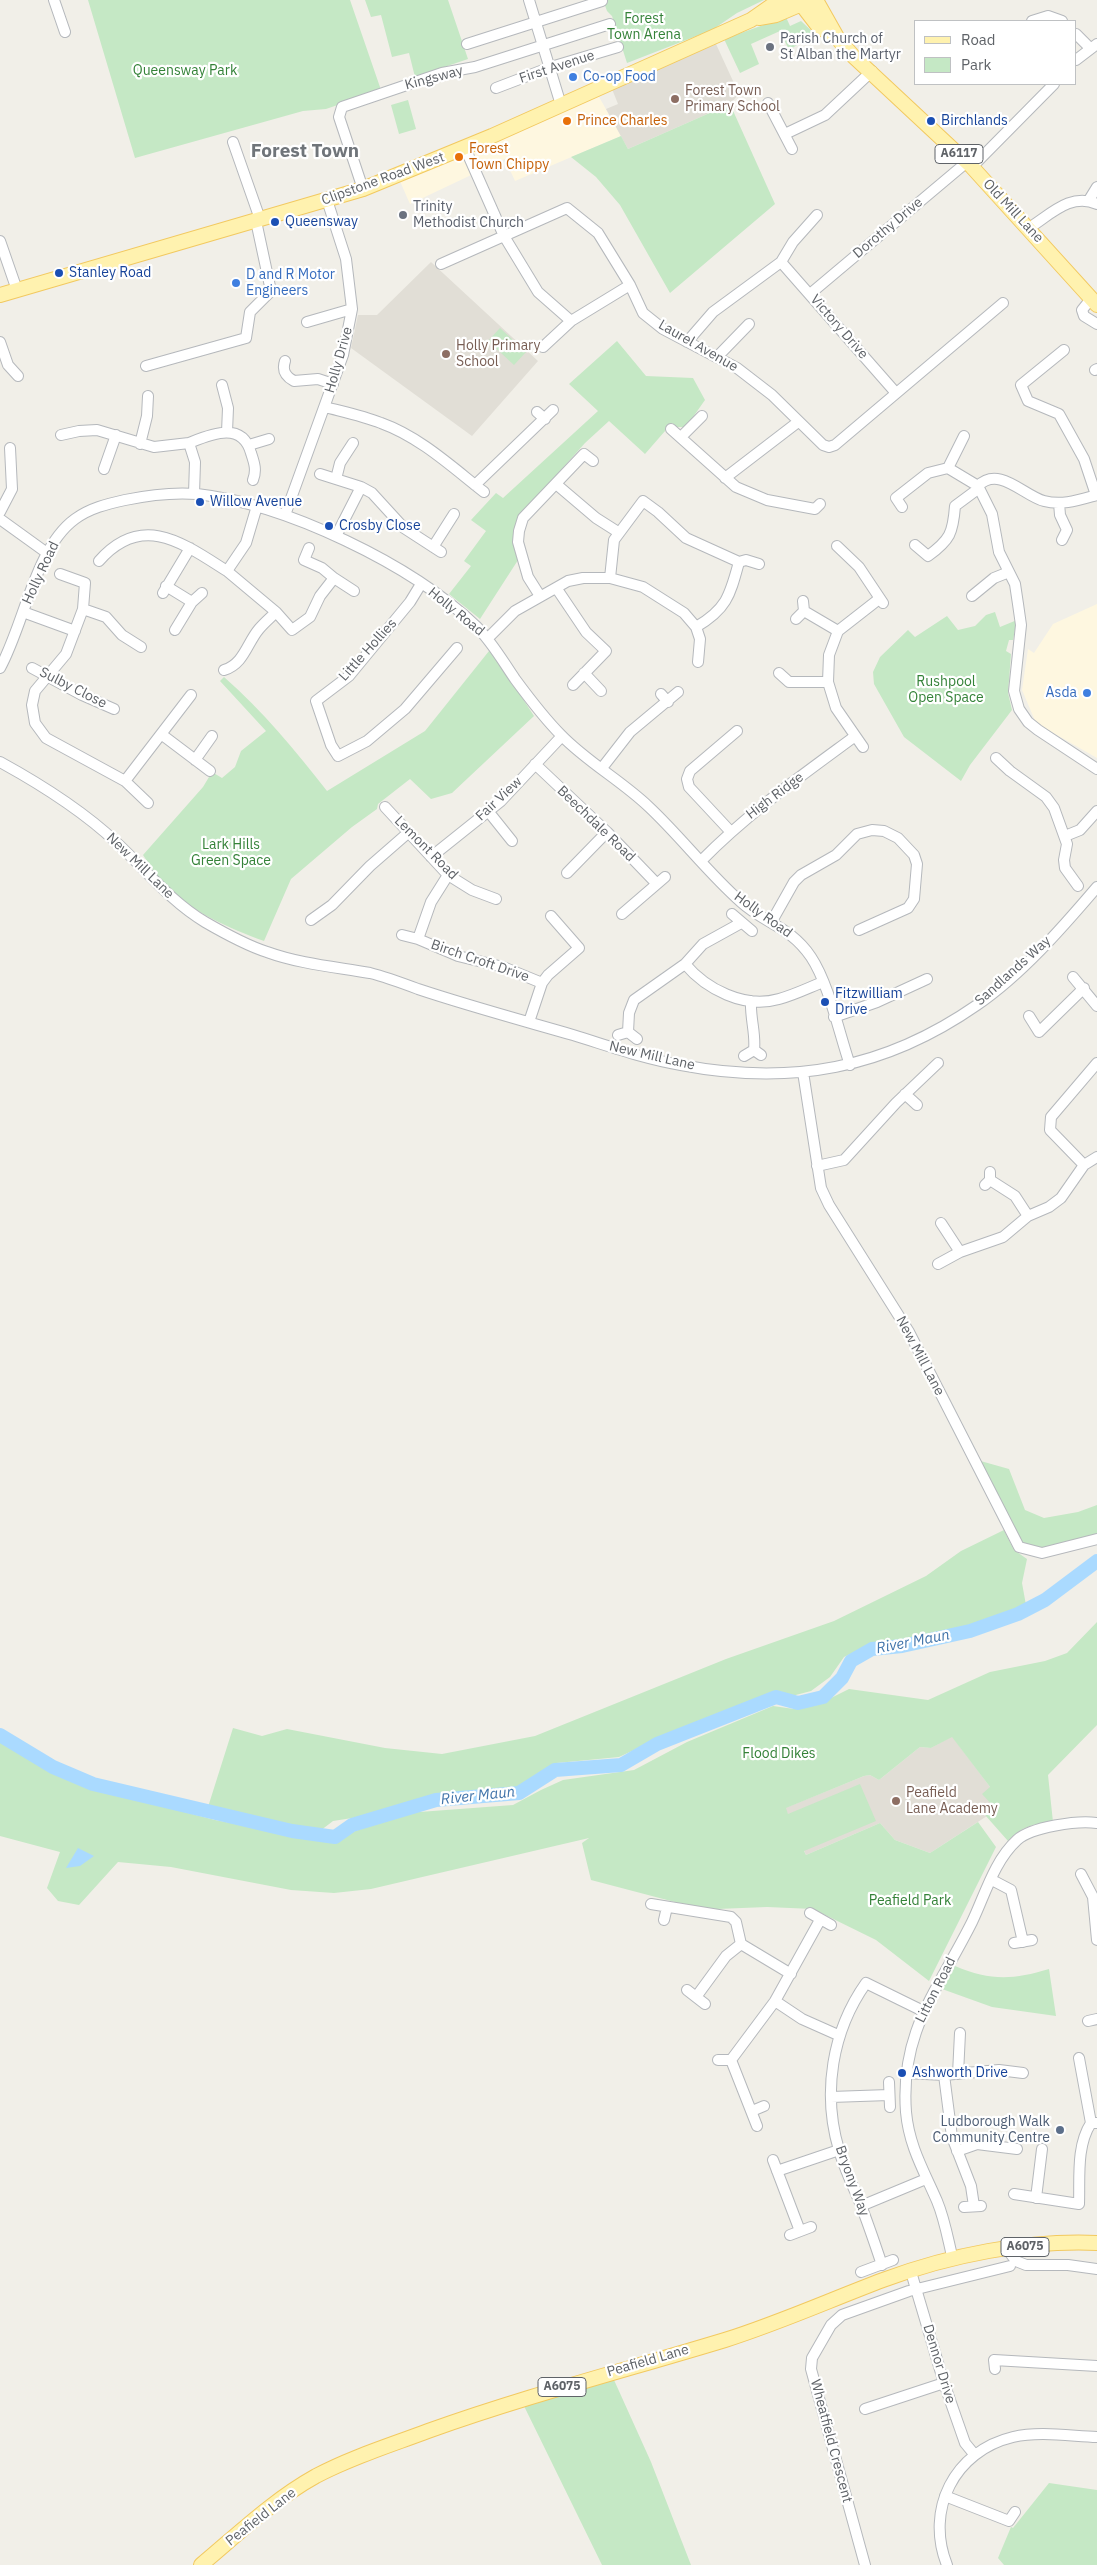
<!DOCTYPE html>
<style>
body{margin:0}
#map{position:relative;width:1097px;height:2565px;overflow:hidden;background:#f1efe8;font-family:"IBM Plex Sans",sans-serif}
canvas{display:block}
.legend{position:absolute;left:914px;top:20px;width:162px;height:65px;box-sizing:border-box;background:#fff;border:1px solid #bfc1c3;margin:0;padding:6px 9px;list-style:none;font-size:15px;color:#5f6368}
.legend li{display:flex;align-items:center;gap:10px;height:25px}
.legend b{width:25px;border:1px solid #bfc1c3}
</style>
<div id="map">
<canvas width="1097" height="2565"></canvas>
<ul class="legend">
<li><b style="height:6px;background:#fff2af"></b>Road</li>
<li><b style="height:14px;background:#c5e8c5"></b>Park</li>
</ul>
</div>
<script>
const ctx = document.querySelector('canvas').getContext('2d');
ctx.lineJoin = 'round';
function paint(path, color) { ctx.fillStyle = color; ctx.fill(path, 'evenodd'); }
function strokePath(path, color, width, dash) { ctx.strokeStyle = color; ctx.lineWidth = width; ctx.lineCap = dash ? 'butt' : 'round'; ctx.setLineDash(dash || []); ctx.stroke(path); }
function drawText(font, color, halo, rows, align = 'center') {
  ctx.font = font + ' "IBM Plex Sans",sans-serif'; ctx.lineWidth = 4.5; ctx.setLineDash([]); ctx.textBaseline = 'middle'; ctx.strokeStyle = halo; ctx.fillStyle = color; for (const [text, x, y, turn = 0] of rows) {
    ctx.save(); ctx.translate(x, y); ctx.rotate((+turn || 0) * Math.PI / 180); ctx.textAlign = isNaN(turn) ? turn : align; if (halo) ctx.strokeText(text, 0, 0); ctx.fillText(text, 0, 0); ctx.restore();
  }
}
const commercial = new Path2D(`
 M598,95L621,136L515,181L505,159L410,204L399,179Z
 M1097,604V758L1036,723L1022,690L1028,649L1034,653L1053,624Z`);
const education = new Path2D(`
 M716,44L739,94L730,104L628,149L606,109L618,104L612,89Z
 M431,262L538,361L472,436L351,348L358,315H377Z
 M952,1736L990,1787L995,1808L987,1816L930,1853L895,1840L880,1823L806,1855L785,1808L864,1776L870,1775L879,1780L920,1747L931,1748Z`);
const green = new Path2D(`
 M88,0H350L381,90L326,109L303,111L135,158Z
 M365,0H448L468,59L415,77L409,53L392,57L381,15L371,17Z
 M603,0H764L737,13L712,30L627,63L612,16L607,11Z
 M786,17L790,26L801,21L815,34L789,50L780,31L751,44L759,64L740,73L724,39Z
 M408,100L416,129L399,134L391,105Z
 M730,104L775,204L670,293L620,205L596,177L571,157L621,136L628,149Z
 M500,328L526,352L514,365L488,341Z
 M617,341L646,376L693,378L705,400L686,427H677L672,423L645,454L609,421L585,443L521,515L520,557L480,619L449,594L471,566L464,561L486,531L471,520L496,493L503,498L598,411L569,384Z
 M995,612L1000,627L1017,620L1013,640H1009L1006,651L1011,654L1008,693L1012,710L970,765L961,781L904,737L874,684L873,672L880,657L908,630L915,637L947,616L958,630L975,626L986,615Z
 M489,651L497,659L534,716L452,793L431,799L410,779L378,804L377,809L352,827L291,879L264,941C231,929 187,910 163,883C156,875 149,864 143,855L203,787L212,772L222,778L235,767L241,751L266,731L220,681L224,677C263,711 295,750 327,791L425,731Z
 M977,1460L1009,1469L1025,1510L1044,1518L1078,1512L1097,1505V1536C1070,1544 1039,1560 1016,1537Z
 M1004,1530L1014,1550L1027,1559L1022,1583L1026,1605L972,1624L908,1641L870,1645L844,1657L830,1677L811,1691L792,1696L775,1691L688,1725L619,1757L557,1763L517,1791L438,1797L365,1816L333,1821L320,1831L282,1826L208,1807L233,1728L262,1736L287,1729L385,1748L442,1754L535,1736L726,1659L834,1621L926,1576L961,1551Z
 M1097,1622V1725L1048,1775L1053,1822C1035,1823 1020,1827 1008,1841L985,1815L995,1808L982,1794L990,1787L952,1737L931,1748L920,1747L879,1780L870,1775L864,1776L786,1808L788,1814L860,1784L876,1821L804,1851L806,1855L880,1823L895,1840L930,1853L978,1822L996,1847L929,1981L876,1940L813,1909L767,1907L717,1909L690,1906L591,1880L582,1843L589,1838L371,1889L334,1893L291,1890L171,1867L118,1862L79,1905L58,1901L47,1888L60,1852L0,1836V1739L58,1775L108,1792L215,1820L335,1843L355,1831L406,1813L513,1805L541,1790L563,1780L634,1770L687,1742L773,1706L794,1709L825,1701L849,1689L928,1700L990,1672L1045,1661L1067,1653Z
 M955,1966C990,1981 1013,1980 1049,1969L1056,2016L992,2007L942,1989Z
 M614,2380L651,2462L691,2565H602L524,2406Z
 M1049,2483L1097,2490V2565H1004L998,2558L1011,2527L1013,2528Z`);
const water = new Path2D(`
 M78,1848L94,1856L80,1866L66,1868Z`);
const river = new Path2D(`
 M0,1735L53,1767L93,1784L292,1831L335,1837L352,1825L436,1800L519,1793L555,1770L621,1765L657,1744L776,1697L798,1703L823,1697L842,1678L851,1661L872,1649L902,1646L970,1631L1018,1614L1045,1600L1097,1561`);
const minor = new Path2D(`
 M54,0L65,32
 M529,0L561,105
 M1032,21L1048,16L1062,21
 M1076,34L1090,48
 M467,44L602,1
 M1076,60L1097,44
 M496,88L551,67L618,47
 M768,103L792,149
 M785,134L825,115L872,71
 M233,142L260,219
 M465,148L504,236L538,292L571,321
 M972,167L1054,84
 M363,189L339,117L342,107L442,73L475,67L610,24
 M1089,200L1097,187
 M1029,228C1050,215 1071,192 1097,204
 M0,241L17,290
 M781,262L896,393
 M441,264L567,208L598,233L630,285L643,313L663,329L737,368L772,395L823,445L829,447L835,445L1003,303
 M810,294L967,162
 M1090,300L1082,310L1084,316L1097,324
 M307,322L352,309
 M0,342L8,365L18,376
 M687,342L713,312L781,262L793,242L817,215
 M543,347L571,321L630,285
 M1064,350L1021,385L1028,401L1059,414L1084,459L1096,495
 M717,357L749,324
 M285,361C282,370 285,376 294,381L318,379L333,384
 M146,366L246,338L250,312L271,291L256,221
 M1095,370L1097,369
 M222,385L228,408L227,432
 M325,407C344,412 363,416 381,423C420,437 452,467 484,492
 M537,412L545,419
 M671,429L736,487L767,500L815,509L820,504
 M61,435L79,431L97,430L154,447L189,443L195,462L194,494
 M681,437L702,416
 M189,443C212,434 242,421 251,453C254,462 257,470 253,480
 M140,444L147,416L148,396
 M249,445L269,439
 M948,468L964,436
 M104,469L116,435
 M320,474L361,487
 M725,478L798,422
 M336,479L340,463L353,443
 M556,484L596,518L618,532
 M475,485L553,410
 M978,486L992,514L999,552L1015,584L1018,604L1021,625L1014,691L1019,709L1028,722L1038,730L1097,769
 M978,486C999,465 1024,496 1044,501C1062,506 1079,500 1097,495
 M1059,503L1060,515L1067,530L1062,540
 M902,507L896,498L928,473L948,468L978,486
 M0,512L12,489L10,448
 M285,515L343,355L352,309L346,259L327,200
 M0,519L47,553
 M336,536L361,487L372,493L404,528L441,552
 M915,545L928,556C950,540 953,533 955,506L978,489
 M837,546L859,567L883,603
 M433,547L454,514
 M99,561C142,512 183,543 227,571L246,543L257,506
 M227,571L276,612L292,630L310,617L320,596L334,578L322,568L304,560L309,548
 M60,574L85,583L83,609
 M334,578L354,591
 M610,578L614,540L643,501L658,512L686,538L739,562L746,560L759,564
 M421,584L410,602L349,676L316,701L331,745L338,756L367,741L405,709L457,648
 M166,586L192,602
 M557,589L586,632L606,651L573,685
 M163,593L190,548
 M540,596L528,577L518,542L519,531L523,518L584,454L593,461
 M972,596L994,578L1009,572
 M803,601L804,611L838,631
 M23,612L75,631
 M796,619L804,611
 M696,627C727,609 730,595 739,562
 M175,630L192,602L202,593
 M488,638L515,611L568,581L583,578H610L643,587L684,613L696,627L700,639L698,662
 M141,647L122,635L106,617L83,609L66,654L35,691L32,705L35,723L46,738L125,781L148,803
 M0,668C24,625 35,548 75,519C90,508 107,504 125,500C149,495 172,492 197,494C286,504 411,564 476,626C492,642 502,660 515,679C529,698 544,718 561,735C587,762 622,781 649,807C681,837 708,873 741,902C765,924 790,926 811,957C829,984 839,1033 850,1065
 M32,668L82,695L114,709
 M224,670C244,664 247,643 259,629C264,623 270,618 276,612
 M584,673L601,691
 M779,673L789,682H828
 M661,694L668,702
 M161,734L210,771
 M863,747L836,708L828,682L829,655L838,631L879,599
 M996,758L1010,771L1046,797L1054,808L1067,844L1064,860L1065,868L1078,886
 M195,760L212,736
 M0,762C42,785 82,810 117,843C146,870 170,901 205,922C224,933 245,945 267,952C300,964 336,967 370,973C386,977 402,983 418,989C469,1006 521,1020 573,1035C609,1046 644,1059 681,1065C791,1086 885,1069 977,1005C1022,974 1062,928 1097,887
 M535,764L607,832L657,884
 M602,768L630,732L678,692
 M125,781L191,695
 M385,807L448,875L472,890L496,899
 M488,811L512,841
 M730,831L689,787L687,779L690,771L737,731
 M1065,836L1080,830L1097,811
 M431,857L501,801L562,736
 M701,861C747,814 801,776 854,737
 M567,873L607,832
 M622,914L665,877
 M732,914L752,931
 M311,920L332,905L370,866L409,832
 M772,921L794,882L801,875L836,855L857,834L872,830L884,831L898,838L914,855L917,864L914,899L908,908L859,930
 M402,935L418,939L458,956L503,967L542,983
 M418,939L431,902L448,875
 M685,964C706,989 744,1009 779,999C794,995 808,988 823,982
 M1073,977L1097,1006
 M751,1001C750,1018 756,1034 754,1050L761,1055
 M1029,1016L1039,1032L1084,988
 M834,1017L877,1002L927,979
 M529,1022L542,983L548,975L579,948L551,916
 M618,1035L628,1032
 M637,1039L628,1032L629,1013L634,1000L685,964L703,944L741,923
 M744,1056L754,1050
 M803,1072L821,1188L829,1205L909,1332L1019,1547L1042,1553L1097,1539
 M905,1094L917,1105
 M1084,1165L1050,1130L1051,1117L1097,1063
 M817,1166L844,1160L896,1103L938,1063
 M990,1180L1015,1196L1028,1216
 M985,1185L990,1180V1172
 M941,1223L960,1252
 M938,1264L960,1252L1003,1237L1028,1216L1049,1207L1061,1198L1084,1165L1097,1157
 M1081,1874L1093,1897L1097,1940
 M992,1880L1011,1890L1023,1942
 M651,1904L731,1917L736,1922L741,1944L791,1974
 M810,1913L831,1925
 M664,1920L667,1907
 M1014,1943L1032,1940
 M687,1990L705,2004
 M696,1997L726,1956L741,1944
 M775,2001L802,2019L838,2035
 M1088,2021L1097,2019
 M1079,2058L1091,2123
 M718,2060H731
 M906,2073L944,2075L999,2070L1023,2073
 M958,2074L960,2033
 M944,2075L952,2137L971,2186L974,2206
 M889,2082L890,2107
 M831,2097L889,2095
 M752,2111L764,2106
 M757,2126L731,2060L775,2001L820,1920
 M957,2151L977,2144L1017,2149
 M773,2160L800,2231
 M777,2171L839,2150
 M1014,2194L1079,2204C1080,2179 1076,2146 1091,2123H1097
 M1036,2198L1042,2149
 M861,2206L926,2179
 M964,2207L981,2206
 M790,2235L811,2227
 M1007,2249L1016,2261L1026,2265H1068L1097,2269
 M953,2260C948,2240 945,2220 937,2201C924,2171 909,2146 906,2112C900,2031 938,1990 972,1922C985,1895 994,1861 1017,1840C1031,1827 1078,1820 1097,1823
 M882,2265C875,2244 868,2223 860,2203C853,2186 844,2168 839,2150C822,2093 832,2031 866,1983L923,2011
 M861,2272L893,2260
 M911,2272L944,2383L965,2443L974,2454
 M995,2369L994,2360L1097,2366
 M865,2409L944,2383
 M945,2496L1009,2521L1015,2512
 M865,2565L811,2369L812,2358L831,2325L842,2315L909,2291L1010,2266
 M947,2565C925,2510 954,2451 1013,2437C1039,2431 1070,2436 1097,2437`);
const major = new Path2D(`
 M798,0L818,26L837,38
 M816,0L838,39L853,56L972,167L1097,305
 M759,18L776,15L811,0
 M0,295L363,189L492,136L751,20L771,6L786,0
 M201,2565C238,2534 273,2500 316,2476C352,2457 391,2445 428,2431C526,2396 626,2370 725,2340C779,2323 830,2300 883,2280C950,2255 1026,2240 1097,2243`);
const markers = [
 [770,47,5,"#6b7280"],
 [573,77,5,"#3f7fe0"],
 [675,99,5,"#8d6e63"],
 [567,121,5,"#e8710a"],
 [931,121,5,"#1a4fb4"],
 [459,157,5,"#e8710a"],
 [403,215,5,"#6b7280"],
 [275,222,5,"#1a4fb4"],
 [59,273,5,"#1a4fb4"],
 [236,283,5,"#3f7fe0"],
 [446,354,5,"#8d6e63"],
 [200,502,5,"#1a4fb4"],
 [329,526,5,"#1a4fb4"],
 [1087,693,5,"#3f7fe0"],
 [825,1002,5,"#1a4fb4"],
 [896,1801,5,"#8d6e63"],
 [902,2073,5,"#1a4fb4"],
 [1060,2130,5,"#5c6f8a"]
];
const shields = [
 [959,154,48],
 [1025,2247,48],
 [562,2387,48]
];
const shieldNames = [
 ["A6117",959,154],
 ["A6075",1025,2247],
 ["A6075",562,2387]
];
const parkNames = [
 ["Forest",644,19],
 ["Town Arena",644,35],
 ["Queensway Park",185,71],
 ["Rushpool",946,682],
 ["Open Space",946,698],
 ["Lark Hills",231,845],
 ["Green Space",231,861],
 ["Flood Dikes",779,1754],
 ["Peafield Park",910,1901]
];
const worshipNames = [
 ["Parish Church of",780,39],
 ["St Alban the Martyr",780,55],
 ["Trinity",413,207],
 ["Methodist Church",413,223]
];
const streetNames = [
 ["First Avenue",557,67,-18],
 ["Kingsway",434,78,-15],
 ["Clipstone Road West",383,179,-20],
 ["Old Mill Lane",1013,211,47],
 ["Dorothy Drive",888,228,-40],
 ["Victory Drive",839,327,49],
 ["Laurel Avenue",698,346,30],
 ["Holly Drive",339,360,-74],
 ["Holly Road",41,573,-65],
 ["Holly Road",456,612,39],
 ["Little Hollies",368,650,-48],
 ["Sulby Close",73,688,27],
 ["High Ridge",775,796,-37],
 ["Fair View",499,799,-43],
 ["Beechdale Road",596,824,44],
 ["Lemont Road",426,848,45],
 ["New Mill Lane",140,866,44],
 ["Holly Road",763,915,36],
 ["Birch Croft Drive",480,961,19],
 ["Sandlands Way",1013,971,-42],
 ["New Mill Lane",652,1056,13],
 ["New Mill Lane",920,1356,62],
 ["Litton Road",936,1990,-63],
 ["Bryony Way",852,2181,70],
 ["Peafield Lane",648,2361,-16],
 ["Dennor Drive",939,2364,73],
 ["Wheatfield Crescent",831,2441,75],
 ["Peafield Lane",261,2517,-38]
];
const shopNames = [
 ["Co-op Food",583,77],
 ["D and R Motor",246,275],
 ["Engineers",246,291],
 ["Asda",1077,693,"right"]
];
const educationNames = [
 ["Forest Town",685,91],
 ["Primary School",685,107],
 ["Holly Primary",456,346],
 ["School",456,362],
 ["Peafield",906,1793],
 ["Lane Academy",906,1809]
];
const foodNames = [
 ["Prince Charles",577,121],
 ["Forest",469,149],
 ["Town Chippy",469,165]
];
const transitNames = [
 ["Birchlands",941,121],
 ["Queensway",285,222],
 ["Stanley Road",69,273],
 ["Willow Avenue",210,502],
 ["Crosby Close",339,526],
 ["Fitzwilliam",835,994],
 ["Drive",835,1010],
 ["Ashworth Drive",912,2073]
];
const serviceNames = [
 ["Ludborough Walk",1050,2122],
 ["Community Centre",1050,2138]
];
const waterNames = [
 ["River Maun",913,1642,-11],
 ["River Maun",478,1796,-6]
];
const districtNames = [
 ["Forest Town",305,152]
];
paint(commercial, '#fef7e0');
paint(education, '#e1ded6');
paint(green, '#c5e8c5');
paint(water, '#aadaff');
strokePath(river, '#aadaff', 14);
strokePath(minor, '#b5b8bc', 12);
strokePath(major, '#f2c960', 16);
strokePath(minor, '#fff', 10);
strokePath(major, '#fff2af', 14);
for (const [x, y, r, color] of markers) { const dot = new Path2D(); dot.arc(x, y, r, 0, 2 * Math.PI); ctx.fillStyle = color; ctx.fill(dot); strokePath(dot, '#fff', 2); }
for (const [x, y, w] of shields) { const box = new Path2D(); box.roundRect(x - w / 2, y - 9.5, w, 19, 4); ctx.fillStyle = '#fff'; ctx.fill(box); strokePath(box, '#5f6368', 1); }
drawText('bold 12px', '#5f6368', null, shieldNames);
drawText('14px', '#348238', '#fff', parkNames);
drawText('14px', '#5b616d', '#fff', worshipNames, 'left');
drawText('14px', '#5f6368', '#fff', streetNames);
drawText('14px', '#366cbe', '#fff', shopNames, 'left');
drawText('14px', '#785e54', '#fff', educationNames, 'left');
drawText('14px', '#c56008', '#fff', foodNames, 'left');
drawText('14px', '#164399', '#fff', transitNames, 'left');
drawText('14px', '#4e5e75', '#fff', serviceNames, 'right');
drawText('italic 15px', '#4174aa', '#fff', waterNames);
drawText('bold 19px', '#70757a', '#fff', districtNames);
</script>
